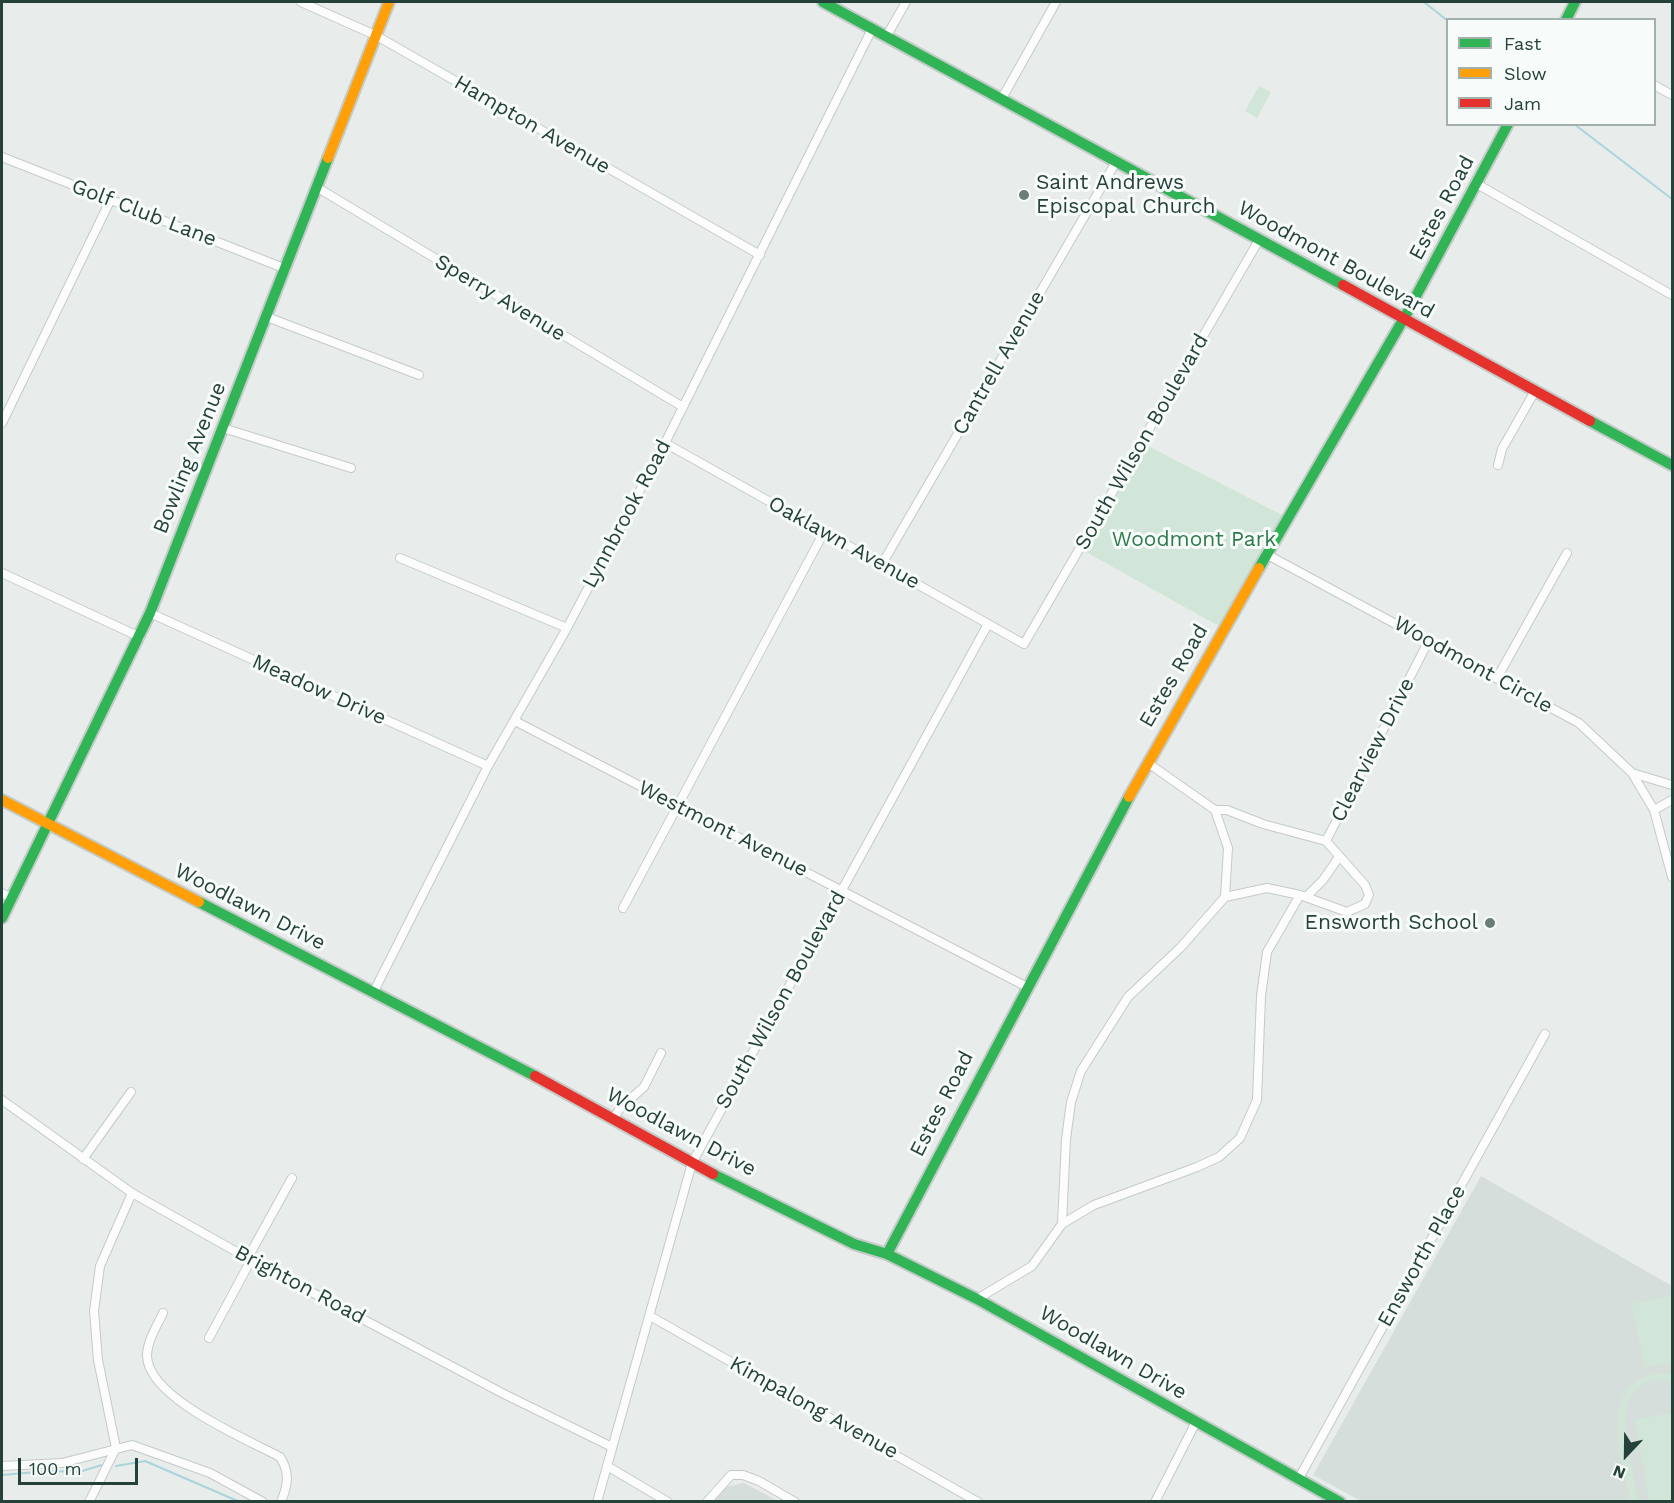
<!DOCTYPE html>
<style>
body{margin:0}
#map{position:relative;width:1674px;height:1503px;overflow:hidden;background:#e8edeb;font-family:"Work Sans",sans-serif}
canvas{display:block}
.frame{position:absolute;inset:0;border:3px solid #24423a;pointer-events:none}
.legend{position:absolute;left:1446px;top:18px;width:210px;height:108px;box-sizing:border-box;background:#f7fbf9;border:2px solid #a3b1ad;margin:0;padding:8px 10px;list-style:none;font-size:18px;color:#24423a}
.legend li{display:flex;align-items:center;gap:12px;height:30px}
.legend b{width:30px;border:2px solid #a3b1ad}
.north{position:absolute;left:1596px;top:1425px;width:60px;height:60px;-webkit-text-stroke:4px #f7fbf9;paint-order:stroke;rotate:202deg;font-size:16px;font-weight:700;line-height:24px;text-align:center;color:#24423a}
.north::after{content:'';display:block;margin:auto;width:21px;height:27px;background:#24423a;clip-path:polygon(50% 0,100% 100%,50% 72%,0 100%)}
.scale{position:absolute;left:18px;top:1458px;width:120px;height:27px;box-sizing:border-box;border:3px solid #24423a;border-top:0;padding-left:8px;font-size:18px;line-height:21px;white-space:nowrap;color:#24423a;-webkit-text-stroke:4px #f7fbf9;paint-order:stroke}
</style>
<div id="map">
<canvas width="1674" height="1503"></canvas>
<div class="frame"></div>
<ul class="legend">
<li><b style="height:8px;background:#30b455"></b>Fast</li>
<li><b style="height:8px;background:#ff9f0a"></b>Slow</li>
<li><b style="height:8px;background:#e5322d"></b>Jam</li>
</ul>
<div class="north">N</div>
<div class="scale">100 m</div>
</div>
<script>
const ctx = document.querySelector('canvas').getContext('2d');
ctx.lineJoin = 'round';
function paint(path, color) { ctx.fillStyle = color; ctx.fill(path, 'evenodd'); }
function strokePath(path, color, width, dash) { ctx.strokeStyle = color; ctx.lineWidth = width; ctx.lineCap = dash ? 'butt' : 'round'; ctx.setLineDash(dash || []); ctx.stroke(path); }
function drawText(font, color, halo, rows, align = 'center') {
  ctx.font = font + ' "Work Sans",sans-serif'; ctx.lineWidth = 6; ctx.setLineDash([]); ctx.textBaseline = 'middle'; ctx.strokeStyle = halo; ctx.fillStyle = color; for (const [text, x, y, turn = 0] of rows) {
    ctx.save(); ctx.translate(x, y); ctx.rotate((+turn || 0) * Math.PI / 180); ctx.textAlign = isNaN(turn) ? turn : align; if (halo) ctx.strokeText(text, 0, 0); ctx.fillText(text, 0, 0); ctx.restore();
  }
}
const built = new Path2D(`
 M1481,1176L1672,1286V1501H1361L1313,1475Z
 M744,1483L778,1501L714,1502L726,1487Z`);
const green = new Path2D(`
 M1259,86L1271,92L1257,118L1245,111Z
 M1146,445L1284,516L1221,625L1215,624L1084,551Z
 M1669,1296L1672,1298V1362L1645,1367L1631,1304Z
 M1660,1373L1672,1374V1382C1600,1367 1632,1466 1639,1501H1631C1623,1458 1593,1384 1660,1373Z
 M1672,1413V1501H1649L1635,1419Z`);
const stream = new Path2D(`
 M1424,2L1448,21
 M1574,124L1672,199
 M116,1466L145,1461L240,1502
 M2,1475L48,1471L79,1472L102,1465`);
const street = new Path2D(`
 M301,2L375,35L760,255
 M886,37L906,2
 M1654,85L1672,95
 M1001,100L1056,2
 M2,157L286,269
 M1477,184L1672,295
 M318,188L683,407
 M267,317L419,375
 M2,423L110,201
 M223,428L351,468
 M665,443L1024,644L1259,240
 M1498,465L1502,449L1535,391
 M1266,554L1579,723L1632,773L1672,785
 M400,558L567,628
 M882,564L1116,162
 M2,573L140,637
 M150,613L488,766
 M1497,678L1567,553
 M515,721L1027,987
 M1632,773L1654,810L1672,877
 M1215,810H1227L1263,824L1326,841
 M1654,810L1672,800
 M1326,841L1429,640
 M2,893L11,898
 M1225,897L1267,888L1300,895L1347,912L1365,904L1369,895L1365,885L1326,841
 M1306,897L1323,880L1339,857
 M623,908L824,532
 M373,993L488,766L567,628L665,443L872,29
 M2,1100L132,1193L251,1260L504,1394L612,1447
 M613,1119L621,1107L644,1087L661,1053
 M83,1159L131,1092
 M1062,1224L1066,1139L1071,1102L1081,1071L1128,997L1181,947L1225,897L1228,848L1215,810L1148,763
 M977,1299L1032,1266L1062,1224L1094,1205L1197,1167L1219,1157L1240,1138L1257,1100L1261,996L1267,952L1300,895
 M163,1313C157,1326 147,1341 147,1356C148,1398 246,1439 280,1457C290,1472 288,1485 281,1502
 M650,1316L978,1502
 M209,1338L251,1260V1252L292,1178
 M2,1466L62,1463L132,1445L210,1473L263,1502
 M607,1466L668,1502
 M1299,1478L1545,1034
 M89,1502L116,1448L98,1360L94,1311L100,1266L132,1193
 M597,1502L692,1163L988,624
 M707,1502L731,1475H743L759,1481L795,1502
 M1155,1502L1196,1422`);
const fast = new Path2D(`
 M823,2L1343,285
 M1566,20L1575,2
 M1590,421L1672,465
 M1259,568L1407,313L1508,124
 M199,902L535,1076
 M2,918L150,613L328,158
 M713,1174L854,1244L887,1254L977,1299L1340,1502
 M887,1254L1129,797`);
const slow = new Path2D(`
 M328,158L389,2
 M1129,797L1259,568
 M2,800L199,902`);
const jam = new Path2D(`
 M1343,285L1590,421
 M535,1076L713,1174`);
const markers = [
 [1024,195,6,"#697e78"],
 [1490,923,6,"#697e78"]
];
const streetNames = [
 ["Hampton Avenue",532,125,30],
 ["Estes Road",1442,208,-62],
 ["Golf Club Lane",144,213,21],
 ["Woodmont Boulevard",1336,260,29],
 ["Sperry Avenue",500,298,31],
 ["Cantrell Avenue",999,363,-60],
 ["South Wilson Boulevard",1142,442,-60],
 ["Bowling Avenue",190,458,-68],
 ["Lynnbrook Road",627,514,-62],
 ["Oaklawn Avenue",844,543,29],
 ["Woodmont Circle",1473,665,29],
 ["Estes Road",1174,676,-60],
 ["Meadow Drive",319,690,24],
 ["Clearview Drive",1373,750,-63],
 ["Westmont Avenue",723,829,27],
 ["Woodlawn Drive",250,907,27],
 ["South Wilson Boulevard",781,1000,-61],
 ["Estes Road",942,1104,-63],
 ["Woodlawn Drive",681,1132,28],
 ["Ensworth Place",1422,1256,-61],
 ["Brighton Road",300,1285,28],
 ["Woodlawn Drive",1113,1353,30],
 ["Kimpalong Avenue",814,1408,29]
];
const poiNames = [
 ["Saint Andrews",1036,183],
 ["Episcopal Church",1036,207],
 ["Ensworth School",1478,923,"right"]
];
const parkNames = [
 ["Woodmont Park",1194,540]
];
paint(built, '#d6dedb');
paint(green, '#d1e6d8');
strokePath(stream, '#a9d4db', 2);
strokePath(street, '#c5cac8', 10);
strokePath(fast, '#c3cbc8', 14);
strokePath(slow, '#c3cbc8', 14);
strokePath(jam, '#c3cbc8', 14);
strokePath(street, '#fcfcfc', 8);
strokePath(fast, '#30b455', 10);
strokePath(slow, '#ff9f0a', 10);
strokePath(jam, '#e5322d', 10);
for (const [x, y, r, color] of markers) { const dot = new Path2D(); dot.arc(x, y, r, 0, 2 * Math.PI); ctx.fillStyle = color; ctx.fill(dot); strokePath(dot, '#f7fbf9', 2); }
drawText('21px', '#24423a', '#f7fbf9', streetNames);
drawText('21px', '#24423a', '#f7fbf9', poiNames, 'left');
drawText('21px', '#2d7a4b', '#f7fbf9', parkNames);
</script>
